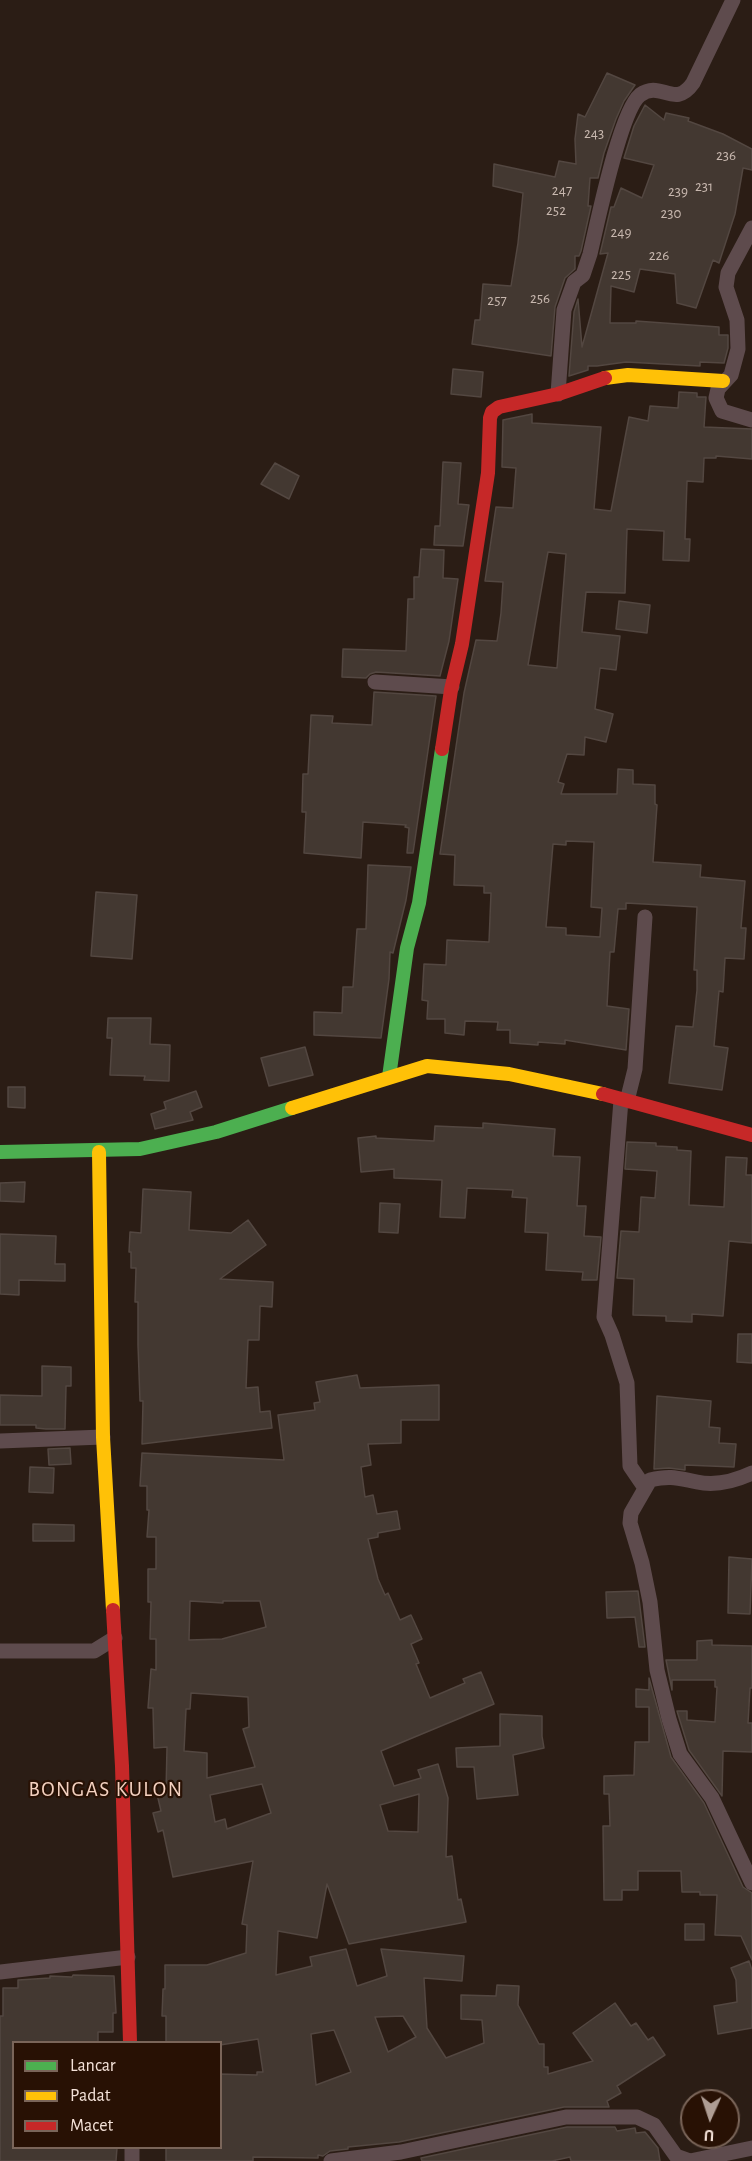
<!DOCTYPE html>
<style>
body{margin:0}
#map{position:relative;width:752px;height:2161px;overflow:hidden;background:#2b1d15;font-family:"Alegreya Sans",sans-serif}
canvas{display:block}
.legend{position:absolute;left:12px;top:2041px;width:210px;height:108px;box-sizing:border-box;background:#281104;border:2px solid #7a6559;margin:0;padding:8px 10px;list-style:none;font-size:18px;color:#f4e2d9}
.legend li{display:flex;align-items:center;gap:12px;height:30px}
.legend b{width:30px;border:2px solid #7a6559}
.north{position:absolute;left:680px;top:2089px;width:60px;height:60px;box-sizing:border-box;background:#281104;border:2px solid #7a6559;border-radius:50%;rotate:183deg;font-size:16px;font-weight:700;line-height:24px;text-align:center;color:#f4e2d9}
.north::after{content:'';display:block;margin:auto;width:21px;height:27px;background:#ae9d94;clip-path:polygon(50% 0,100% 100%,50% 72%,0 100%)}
</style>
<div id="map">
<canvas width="752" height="2161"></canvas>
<ul class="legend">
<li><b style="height:8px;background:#4caf50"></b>Lancar</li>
<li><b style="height:8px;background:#ffc107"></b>Padat</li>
<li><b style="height:8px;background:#c62828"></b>Macet</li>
</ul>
<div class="north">U</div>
</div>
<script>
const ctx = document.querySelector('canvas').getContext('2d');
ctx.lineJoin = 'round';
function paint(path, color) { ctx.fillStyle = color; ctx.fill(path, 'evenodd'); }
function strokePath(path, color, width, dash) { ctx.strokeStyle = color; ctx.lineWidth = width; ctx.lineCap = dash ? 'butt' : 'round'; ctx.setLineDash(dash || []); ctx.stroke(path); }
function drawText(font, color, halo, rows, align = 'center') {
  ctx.font = font + ' "Alegreya Sans",sans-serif'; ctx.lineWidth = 4.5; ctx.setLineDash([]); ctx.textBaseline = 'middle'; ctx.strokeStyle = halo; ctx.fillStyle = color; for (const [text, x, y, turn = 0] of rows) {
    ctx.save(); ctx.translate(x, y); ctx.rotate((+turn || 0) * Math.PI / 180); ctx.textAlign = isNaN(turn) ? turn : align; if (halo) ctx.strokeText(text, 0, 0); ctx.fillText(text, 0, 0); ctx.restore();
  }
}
const building = new Path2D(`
 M607,73L635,85L624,101L616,119L604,153L598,178H590L588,206H591L581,251L579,256H575V269L565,278L555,307L551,356L472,344L475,320H480L483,284L511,286L518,243L523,193L493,186L494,164L555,177L559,161L576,164L575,139L578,114L585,117Z
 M645,105L664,120L666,113L689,118L688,121L723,134L752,149V170L743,168L735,214L719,263L713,260L696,308L677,303L675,274L640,269L634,292L611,286L610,323H636V321L719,327V335H728V348L724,363L700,362V366L626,362L597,366H588V370L569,376L574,312L578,299L582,347L608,253L600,254L611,207H614L621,188L642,198L654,165L624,158L634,126Z
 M453,369L483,372L481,397L451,394Z
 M679,392L697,393V397H706L704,427L752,429V459L716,456V458H704L703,482L687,481L685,539H690L689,561L663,560L664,531L627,529L625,593L586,592L582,632L620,636L616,670L600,668L595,709L613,714L606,742L585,737L584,755L567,754L558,782L564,784L561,794H617L618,769L633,770V784L655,785V804L657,805L653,862L701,865L700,877L745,881L741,928H746L744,959L725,958L723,992L719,991L714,1046L728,1048L722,1090L669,1083L676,1026L693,1027L697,990V970H694L697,907L626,903V909H618L614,952H610L607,1006L629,1009L626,1050L565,1040V1044L538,1042V1045L510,1043V1030H497L498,1022L465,1021L464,1035L445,1033V1019H427L428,1001L422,1000L424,964L446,965L447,940L489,942L491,893H484V886L454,885L455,855L440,854L464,693L476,640L497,641L501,613L503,582L485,581L496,507L513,508L516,468L502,467L503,420L532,414V423L601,427L594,509L611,511L629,417L648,421L650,406L678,408ZM548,552L566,554L557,668L528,665ZM566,841L594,842L591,907L602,908L600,937L566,935V928L546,927L553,844L566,845Z
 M443,462L461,463L458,504L469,505L463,546L434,545L435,526H440Z
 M275,463L299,476L289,499L261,484Z
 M421,549L444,550L443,578L458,579L449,641L440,676L376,672L370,674L366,678L342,677L343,649L406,651L408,599H414V577H419Z
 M619,601L650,605L647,633L616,629Z
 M374,692L436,696L413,853H407L409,828L405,827L406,825L363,822L361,858L304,853L306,812H302L303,774H308L311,715L333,716L332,723L372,725Z
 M368,865L411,867L406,900L393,953L390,952L389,979L381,1038L314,1035V1012L342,1013L343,987H353L357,929H366Z
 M96,892L137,895L132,959L91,956Z
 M108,1018H151L150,1044L170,1045L169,1081L144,1080L145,1076L110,1075L112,1038H107Z
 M305,1047L313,1075L269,1086L261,1058Z
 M8,1087H25V1108L8,1107Z
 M196,1091L202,1107L190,1112L193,1120L155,1129L151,1114L166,1109L164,1102Z
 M483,1123L555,1129L553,1156L580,1157L577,1206H586L584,1236L601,1237L597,1280H582L583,1272L546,1270L548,1233L525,1232L527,1198L512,1197L513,1190L467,1188L465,1218L440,1217L442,1180L394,1178V1169L361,1172L358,1138L376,1136V1138L434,1141L435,1126L483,1128Z
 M627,1142L656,1143V1146L677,1147V1150L691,1151L689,1205L724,1207L726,1157L747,1158L746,1175H752V1243L729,1241L723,1316L692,1314V1322L666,1321V1316L633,1315L634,1279L617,1278L621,1231L639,1232L641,1197L655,1198L657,1171L625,1169Z
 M25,1182L24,1202L0,1201V1183Z
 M143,1189L191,1192L189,1230L231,1233L248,1220L266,1245L220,1279L273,1282L272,1307L260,1306L259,1340H248L246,1388L258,1387L260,1412L270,1411L272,1428L142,1444L143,1401H140L138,1345V1302H135L136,1268H131V1252H129L130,1232L141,1233Z
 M380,1203L400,1204L398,1233L379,1232Z
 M0,1234L56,1236L55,1264H65V1281L19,1280V1295L0,1294Z
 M738,1334H752V1363L737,1362Z
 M42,1366L71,1367V1386H66L65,1429H46L36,1428V1425H0V1395L42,1396Z
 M357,1375L360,1388L439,1385V1420H401V1443L368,1444L371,1465L361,1467L365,1497L373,1495L377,1514L397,1511L400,1529L378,1533V1537L368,1539L378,1579L385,1595L388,1593L400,1620L411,1615L422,1639L411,1644L419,1663L416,1664L430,1698L465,1683L463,1679L481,1672L494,1704L381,1751L394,1786L421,1778L418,1770L438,1764L448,1798L446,1857L452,1856L458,1900L461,1899L466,1922L349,1944L327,1884L317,1938L278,1931L276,1975L312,1966L310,1957L346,1949L357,1986L387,1976L381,1949L464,1956L462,1981L424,1978L427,2028L446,2058L484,2043L482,2020L461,2019V1995L496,1996L497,1985L519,1986L518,2005L539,2044H544V2067H548V2074L593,2061L573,2033L615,2003L631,2026L636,2023L648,2040L653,2037L665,2055L617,2086L621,2093L607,2101L609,2107H564L399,2142L348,2147V2149L330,2151L323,2156L318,2155V2158L253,2157V2161H166V2148H220V2074L257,2075V2072H263L258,2039L220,2045V2043H166V2016H162L163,1989H165V1965H207L246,1953L247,1925L242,1924L253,1861L173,1877L163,1830L158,1832L153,1813L161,1811L157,1794L166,1792L167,1747L154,1748L153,1708H148L151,1669L156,1670V1639H150L151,1602H148V1569H156V1537H147L149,1510H147V1486H140L142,1453L284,1460L278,1415L315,1410L314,1403L320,1402L316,1382ZM190,1601L223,1603V1601H260L266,1627L222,1639L189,1640ZM191,1693L248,1697L249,1727L243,1729L255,1767L207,1778V1753L184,1751L186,1709H190ZM262,1784L271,1813L227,1829L225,1819L215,1822L210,1795ZM419,1794L418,1832L388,1831L380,1805ZM403,2016L416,2037L388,2052L375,2017ZM334,2030L351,2072L316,2085L311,2034Z
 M657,1396L711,1401L709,1427L720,1428L719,1443L736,1444L734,1467L685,1465V1470L669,1468L654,1469Z
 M70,1448L71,1464L49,1465L48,1449Z
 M30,1467L54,1468L53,1493L29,1492Z
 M33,1524L74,1525V1541H33Z
 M729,1557L752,1559L750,1614L728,1613Z
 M638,1591L645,1647H639L635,1617L607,1618L606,1592Z
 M712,1640V1645L752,1646V1688H750L748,1723H752V1752L723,1751L722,1796L689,1750L677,1711H687V1720L715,1722L717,1687H715V1680H672V1690L666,1660H697V1641Z
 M649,1678L671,1757L704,1803L743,1887L752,1893V1960L741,1936L715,1935L717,1895H700V1892H682L681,1871H638V1890H622V1900H604L603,1826H610L609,1794H604V1776L634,1775L635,1742H649V1707H636V1689L649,1690Z
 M500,1714L542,1716V1736L544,1748L513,1755L518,1795L477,1799L474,1767H457L456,1748L500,1746Z
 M685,1924H704V1940H685Z
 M749,1961L752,1970V2028L718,2034L714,2006L737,2002L736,1980L731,1968Z
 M73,1975L114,1976L116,2013H113V2032H98V2043H14V2148H117L116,2161H0V2016H3V1988H18V1980L50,1978V1976L72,1977Z
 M567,2127H615L617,2131L635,2128L636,2133L645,2132L658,2148L660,2161H571L570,2157L552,2161H422L421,2158Z`);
const street = new Path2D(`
 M752,228L728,273L726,287L737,320L738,349L731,375L718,389L716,398L722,411L752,420
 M558,394L564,310L574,282L583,275L590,254C597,225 620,111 640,95C661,79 674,110 693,83L733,0
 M375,682L452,687
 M621,1100L604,1317L612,1335L627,1383L630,1466L645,1488
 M627,1101L635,1069L645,917
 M0,1441L103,1437
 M752,1473C735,1481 716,1486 697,1482C677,1478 671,1475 650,1480L631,1513L630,1523L642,1563L650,1602L657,1670L669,1719L680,1754L712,1798L752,1883
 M0,1651H94L115,1638
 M0,1972L128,1957
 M132,2148V2161
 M331,2161L401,2152L566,2117H637L654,2125L676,2156L690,2161L752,2148`);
const fast = new Path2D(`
 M389,1077L407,948L419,903L442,749
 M0,1152L140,1149L216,1132L292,1108`);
const slow = new Path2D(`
 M605,378L628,375L723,381
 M292,1108L427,1066L509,1074L603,1094
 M99,1152L103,1437L113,1610`);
const jam = new Path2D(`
 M442,749L451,690L462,644L488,473L490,418L492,412L499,407L558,394L605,378
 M603,1094L752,1135
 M113,1610L122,1766L130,2042`);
const numberNames = [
 ["243",594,133],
 ["236",726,155],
 ["231",704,186],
 ["247",562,190],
 ["239",678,191],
 ["252",556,210],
 ["230",671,213],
 ["249",621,232],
 ["226",659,255],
 ["225",621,274],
 ["256",540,298],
 ["257",497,300]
];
const quarterNames = [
 ["BONGAS KULON",106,1790]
];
paint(building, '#433831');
strokePath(building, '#534741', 1.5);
strokePath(street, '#5e4b4d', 15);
strokePath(fast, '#4caf50', 14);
strokePath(slow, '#ffc107', 14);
strokePath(jam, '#c62828', 14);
drawText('15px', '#c8b8af', null, numberNames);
ctx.letterSpacing = '1.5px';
drawText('21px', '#f4d1c0', '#281104', quarterNames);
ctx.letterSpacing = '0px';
</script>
